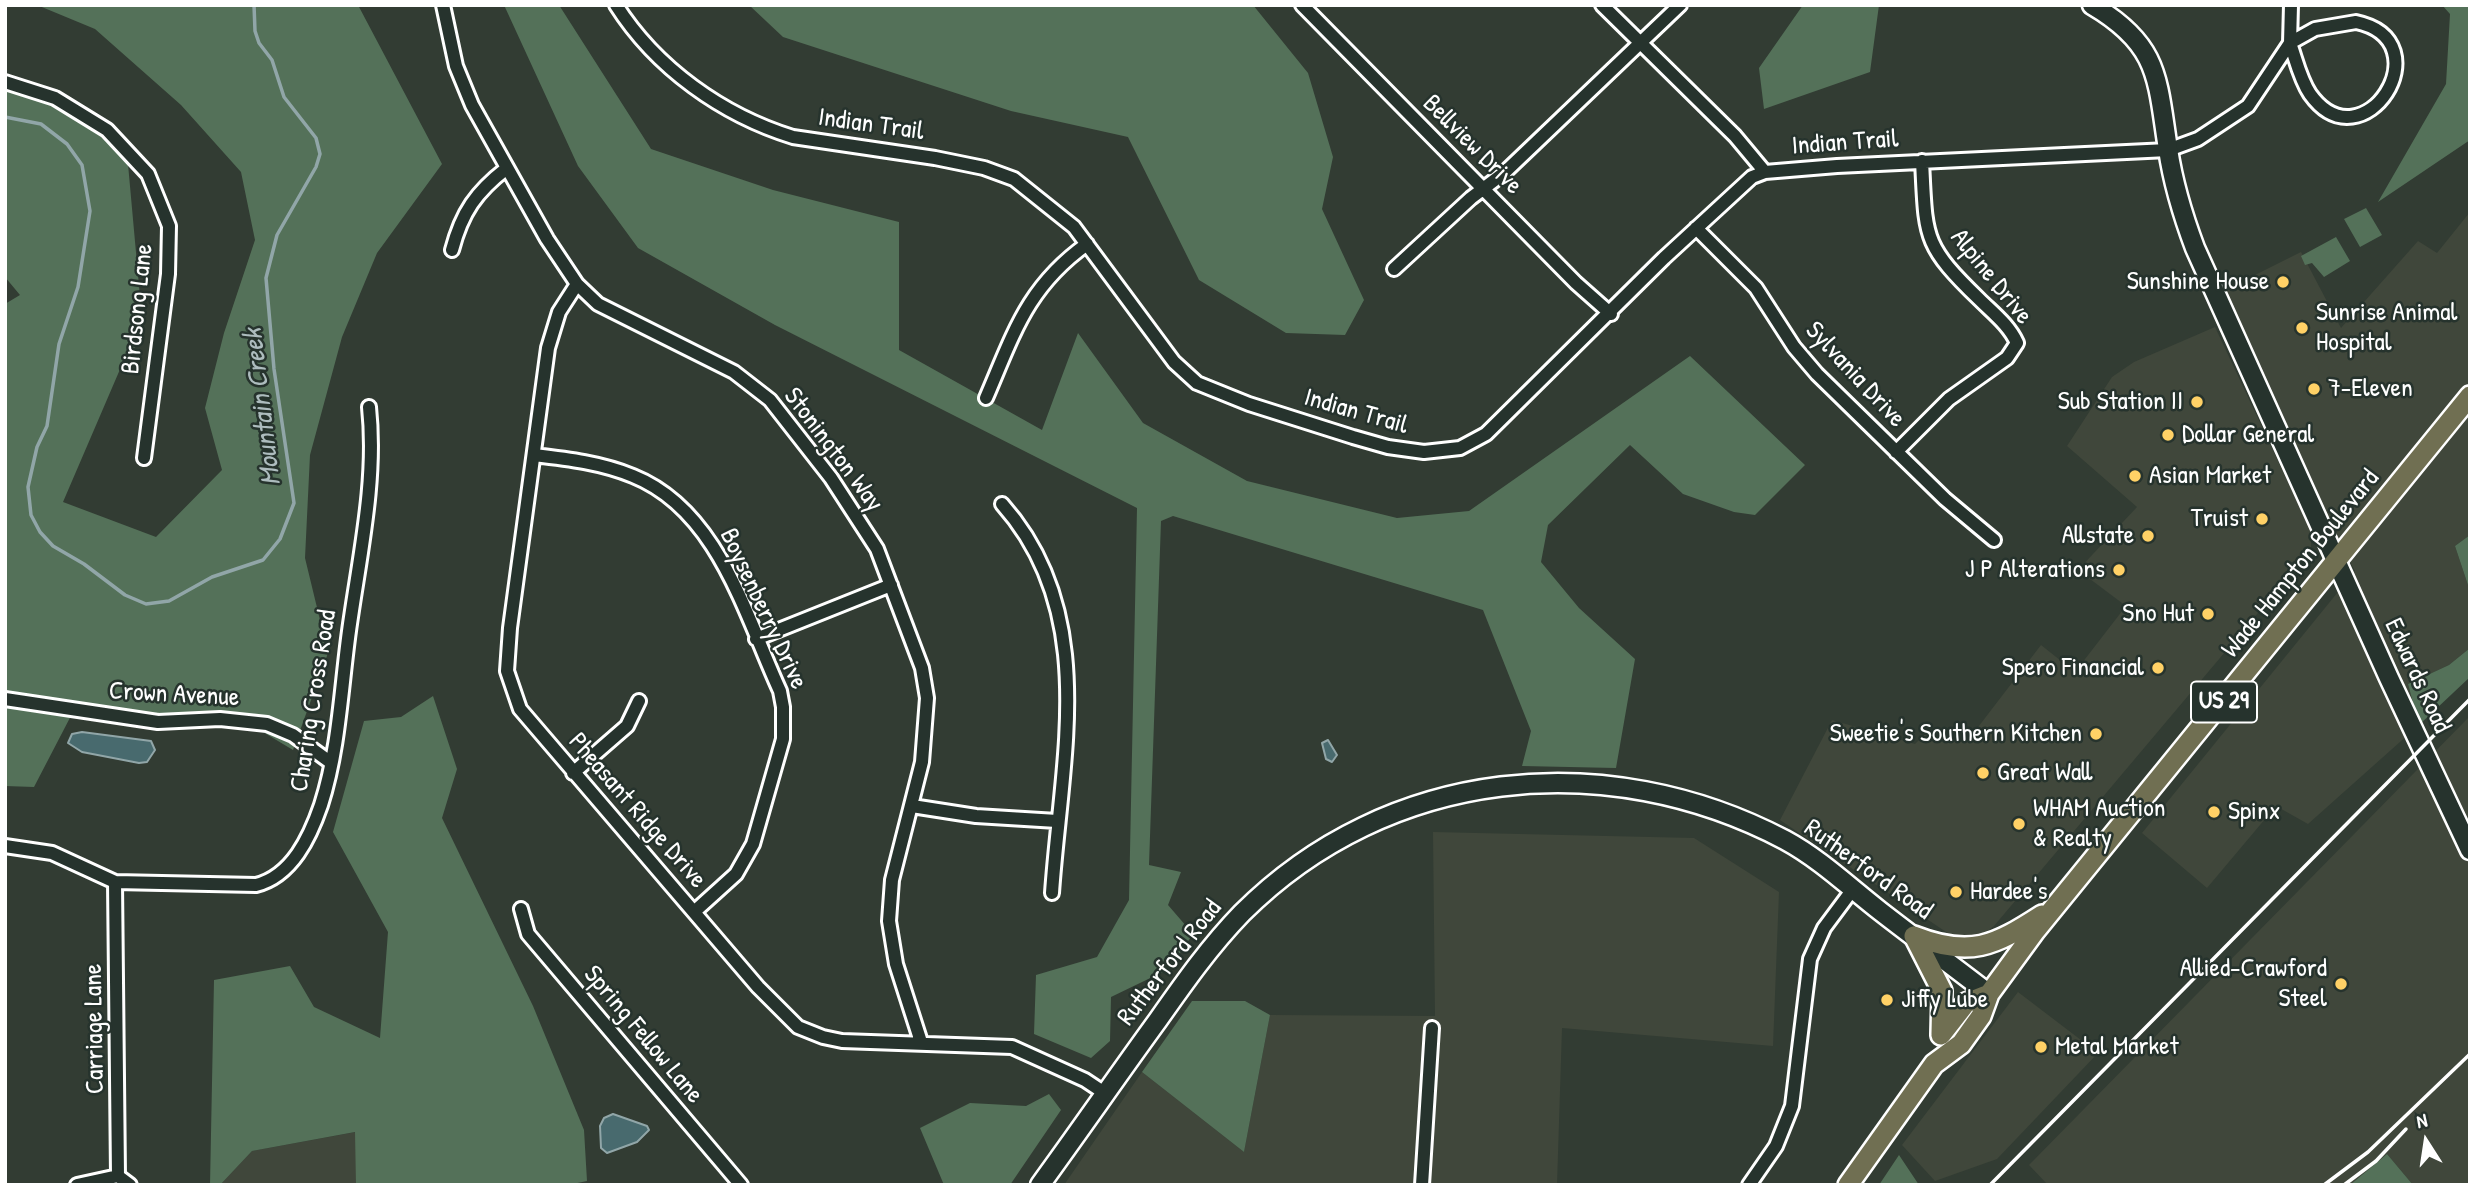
<!DOCTYPE html>
<style>
body{margin:0}
#map{position:relative;width:2475px;height:1190px;overflow:hidden;background:#323c33;font-family:"Patrick Hand",sans-serif}
canvas{display:block}
.frame{position:absolute;inset:0;border:7px solid #fff;pointer-events:none}
.north{position:absolute;left:2391px;top:1106px;width:70px;height:70px;-webkit-text-stroke:5px #26332d;paint-order:stroke;rotate:348deg;font-size:19px;font-weight:700;line-height:28px;text-align:center;color:#fff}
.north::after{content:'';display:block;margin:auto;width:24px;height:32px;background:#fff;clip-path:polygon(50% 0,100% 100%,50% 72%,0 100%)}
</style>
<div id="map">
<canvas width="2475" height="1190"></canvas>
<div class="frame"></div>
<div class="north">N</div>
</div>
<script>
const ctx = document.querySelector('canvas').getContext('2d');
ctx.lineJoin = 'round';
function paint(path, color) { ctx.fillStyle = color; ctx.fill(path, 'evenodd'); }
function strokePath(path, color, width, dash) { ctx.strokeStyle = color; ctx.lineWidth = width; ctx.lineCap = dash ? 'butt' : 'round'; ctx.setLineDash(dash || []); ctx.stroke(path); }
function drawText(font, color, halo, rows, align = 'center') {
  ctx.font = font + ' "Patrick Hand",sans-serif'; ctx.lineWidth = 5; ctx.setLineDash([]); ctx.textBaseline = 'middle'; ctx.strokeStyle = halo; ctx.fillStyle = color; for (const [text, x, y, turn = 0] of rows) {
    ctx.save(); ctx.translate(x, y); ctx.rotate((+turn || 0) * Math.PI / 180); ctx.textAlign = isNaN(turn) ? turn : align; if (halo) ctx.strokeText(text, 0, 0); ctx.fillText(text, 0, 0); ctx.restore();
  }
}
const built = new Path2D(`
 M2470,212V535L2455,546L2470,591V648L2449,665L2408,684L2419,725L2308,824L2276,806L2207,888L2142,833L2355,571L2324,512L2223,291L2301,252L2341,328L2418,241L2437,253Z
 M2215,327L2311,531V550L1994,926L1978,939L1955,938L1780,820L1832,720L1915,744L1929,730L1972,735L2041,645L2075,672L2126,606L2078,570L2137,507L2067,446L2112,377L2134,362Z
 M2470,716V1185H2413L2387,1154L2350,1185H2048L2029,1165Z
 M1433,832L1694,838L1779,892L1773,1046L1562,1028L1557,1185H1064L1142,1072L1244,1152L1270,1015L1435,1016Z
 M2018,992L2098,1053L1997,1159L1935,1181L1902,1145Z
 M356,1132V1185H220L252,1151Z`);
const green = new Path2D(`
 M37,5H358L442,164L377,253L342,337L310,455L305,558L328,653L293,750L248,723L74,710L34,787L5,786V304L20,295L5,277V91L91,113L128,164L142,319L141,338L121,367L63,502L156,537L222,470L205,408L224,333L255,240L241,172L181,105L95,29Z
 M504,5H559L651,149L773,190L899,222V350L1042,430L1078,333L1143,423L1247,481L1397,518L1469,511L1690,356L1805,465L1755,515L1734,512L1683,494L1630,445L1548,525L1541,562L1579,608L1635,659L1616,768L1522,766L1531,731L1483,610L1173,516L1161,521L1149,865L1181,872L1168,905L1193,934L1169,969L1111,997L1110,1041L1091,1058L1034,1034L1036,975L1097,957L1129,900L1137,508L775,325L638,248L578,166Z
 M749,5H1253L1308,73L1333,157L1322,209L1364,300L1345,335L1286,333L1199,280L1128,137L1011,111L783,37Z
 M1803,5H1879L1870,72L1764,109L1759,68Z
 M2442,5H2470V140L2378,202L2446,84L2450,14Z
 M2366,208L2382,235L2360,247L2344,219Z
 M2336,237L2350,261L2324,277L2312,263L2305,265L2301,256Z
 M2470,535V591L2455,546Z
 M2470,648V677L2419,725L2408,684L2449,665Z
 M433,696L457,769L442,818L533,1006L584,1130L587,1181L568,1185H356L355,1132L252,1151L220,1185H210L214,980L290,966L314,1007L380,1038L388,932L333,832L364,721L401,717Z
 M1192,1001H1245L1270,1015L1244,1152L1142,1072Z
 M1049,1094L1061,1110L1010,1185H944L920,1128L970,1103L1026,1106Z
 M2387,1154L2413,1185H2350Z
 M1899,1155L1919,1185H1879Z`);
const water = new Path2D(`
 M82,732L151,741L155,750L147,762L139,763L82,752L68,743L72,734Z
 M1328,740L1337,755L1332,762L1326,759L1322,743Z
 M613,1114L647,1126L649,1130L637,1142L607,1153L601,1148L600,1126L604,1118Z`);
const stream = new Path2D(`
 M5,117L41,124L67,144L82,165L90,211L78,287L59,344L47,426L37,447L28,487L31,515L40,532L53,546L84,564L125,595L146,604L169,601L212,577L263,560L280,539L294,503L274,369L266,278L277,235L316,167L320,154L316,138L284,97L272,60L259,43L255,31L254,5`);
const street = new Path2D(`
 M443,5L456,66L472,105L547,239L577,284L598,304L734,372L770,400L831,478L877,549L922,668L927,698L922,762L892,880L889,921L896,964L921,1042
 M616,5C656,68 722,115 793,137L935,158L984,168L1014,179L1074,227L1174,362L1197,383L1249,404L1353,437L1388,447L1424,452L1460,448L1486,434L1664,258L1752,177L1765,172L1837,166L2168,150L2198,139L2248,106L2290,43L2291,5
 M1302,5L1576,283L1611,314
 M1602,5L1735,136L1765,172
 M2356,22C2445,41 2363,168 2310,94C2300,79 2296,60 2290,43L2315,29Z
 M5,82L55,98L107,130L148,174L169,226L168,274L144,458
 M1696,228L1756,288L1794,347L1817,374L1945,499L1994,540
 M452,250C462,212 476,192 507,168
 M1394,269L1471,198L1504,173L1680,5
 M577,284L559,312L548,348L510,628L507,671L520,709L758,987L798,1027L823,1037L842,1041L1012,1047L1085,1080L1106,1094
 M986,398C1014,333 1027,287 1087,244
 M1896,452L1949,399L2007,358L2017,343C2009,325 1993,313 1979,299C1922,244 1926,237 1922,161
 M534,455C568,459 602,463 633,476C718,510 745,615 780,691L783,707V739L753,844L736,874L694,912
 M1002,504C1100,614 1061,760 1052,893
 M756,639L891,585
 M5,699L158,722L220,719L267,724L293,735L330,762
 M573,773L627,726L639,701
 M912,806L976,816L1057,821
 M5,846L52,853L115,882L256,885C292,876 310,837 321,805C339,749 341,689 349,631C359,558 377,481 369,407
 M115,882L118,1176
 M521,909L528,934L741,1185
 M118,1176L130,1185
 M77,1185L118,1176
 M1422,1185L1432,1028
 M1749,1185L1776,1146L1792,1106L1810,959L1824,928L1853,889`);
const secondary = new Path2D(`
 M2092,5C2160,45 2157,79 2168,149C2173,183 2183,216 2195,248L2389,678L2470,850
 M1040,1185C1080,1130 1118,1075 1158,1020C1184,983 1210,946 1242,913C1388,767 1606,746 1785,840C1820,859 1848,886 1880,911C1916,939 1953,966 1989,994`);
const primary = new Path2D(`
 M1914,936C1970,958 1994,946 2042,915
 M1914,936L1942,991L1941,1034
 M1941,1035L1966,1003L1989,994
 M1848,1185L1934,1064L1961,1044L1981,1016L1989,994L2035,931L2470,396`);
const rail = new Path2D(`
 M1990,1185L2470,699
 M2324,1185L2368,1152L2470,1054
 M2344,1185L2376,1161L2406,1129`);
const markers = [
 [2283,282,7,"#ffd166"],
 [2302,328,7,"#ffd166"],
 [2314,389,7,"#ffd166"],
 [2197,402,7,"#ffd166"],
 [2168,435,7,"#ffd166"],
 [2135,476,7,"#ffd166"],
 [2262,519,7,"#ffd166"],
 [2148,536,7,"#ffd166"],
 [2119,570,7,"#ffd166"],
 [2208,614,7,"#ffd166"],
 [2158,668,7,"#ffd166"],
 [2096,734,7,"#ffd166"],
 [1983,773,7,"#ffd166"],
 [2214,812,7,"#ffd166"],
 [2019,824,7,"#ffd166"],
 [1956,892,7,"#ffd166"],
 [2341,984,7,"#ffd166"],
 [1887,1000,7,"#ffd166"],
 [2041,1047,7,"#ffd166"]
];
const shields = [
 [2224,702,66]
];
const shieldNames = [
 ["US 29",2224,702]
];
const streetNames = [
 ["Indian Trail",871,125,8],
 ["Indian Trail",1845,143,-4],
 ["Bellview Drive",1472,145,45],
 ["Alpine Drive",1991,277,51],
 ["Birdsong Lane",138,309,-84],
 ["Sylvania Drive",1855,375,47],
 ["Indian Trail",1356,412,16],
 ["Stonington Way",833,450,53],
 ["Wade Hampton Boulevard",2301,564,-51],
 ["Boysenberry Drive",763,609,65],
 ["Edwards Road",2417,676,65],
 ["Crown Avenue",174,695,3],
 ["Charing Cross Road",314,701,-81],
 ["Pheasant Ridge Drive",637,811,49],
 ["Rutherford Road",1868,870,36],
 ["Rutherford Road",1170,963,-52],
 ["Carriage Lane",95,1029,-91],
 ["Spring Fellow Lane",643,1035,50]
];
const poiNames = [
 ["Sunshine House",2269,282,"right"],
 ["Sunrise Animal",2316,313],
 ["Hospital",2316,343],
 ["7-Eleven",2328,389],
 ["Sub Station II",2183,402,"right"],
 ["Dollar General",2182,435],
 ["Asian Market",2149,476],
 ["Truist",2248,519,"right"],
 ["Allstate",2134,536,"right"],
 ["J P Alterations",2105,570,"right"],
 ["Sno Hut",2194,614,"right"],
 ["Spero Financial",2144,668,"right"],
 ["Sweetie's Southern Kitchen",2082,734,"right"],
 ["Great Wall",1997,773],
 ["WHAM Auction",2033,809],
 ["& Realty",2033,839],
 ["Spinx",2228,812],
 ["Hardee's",1970,892],
 ["Allied-Crawford",2327,969,"right"],
 ["Steel",2327,999,"right"],
 ["Jiffy Lube",1901,1000],
 ["Metal Market",2055,1047]
];
const waterNames = [
 ["Mountain Creek",263,407,-97]
];
paint(built, '#40473b');
paint(green, '#547159');
paint(water, '#486a6e');
strokePath(water, '#91a6a8', 2);
strokePath(stream, '#91a6a8', 3.5);
strokePath(street, '#fff', 18);
strokePath(secondary, '#fff', 23);
strokePath(primary, '#fff', 24);
strokePath(street, '#26332d', 12);
strokePath(secondary, '#26332d', 18);
strokePath(primary, '#706f52', 19);
strokePath(rail, '#fff', 3.5);
for (const [x, y, r, color] of markers) { const dot = new Path2D(); dot.arc(x, y, r, 0, 2 * Math.PI); ctx.fillStyle = color; ctx.fill(dot); strokePath(dot, '#26332d', 2.5); }
for (const [x, y, w] of shields) { const box = new Path2D(); box.roundRect(x - w / 2, y - 20.5, w, 41, 5); ctx.fillStyle = '#26332d'; ctx.fill(box); strokePath(box, '#fff', 2); }
drawText('bold 24px', '#fff', null, shieldNames);
drawText('26px', '#fff', '#26332d', streetNames);
drawText('26px', '#fff', '#26332d', poiNames, 'left');
drawText('italic 28px', '#adbcbe', '#26332d', waterNames);
</script>
